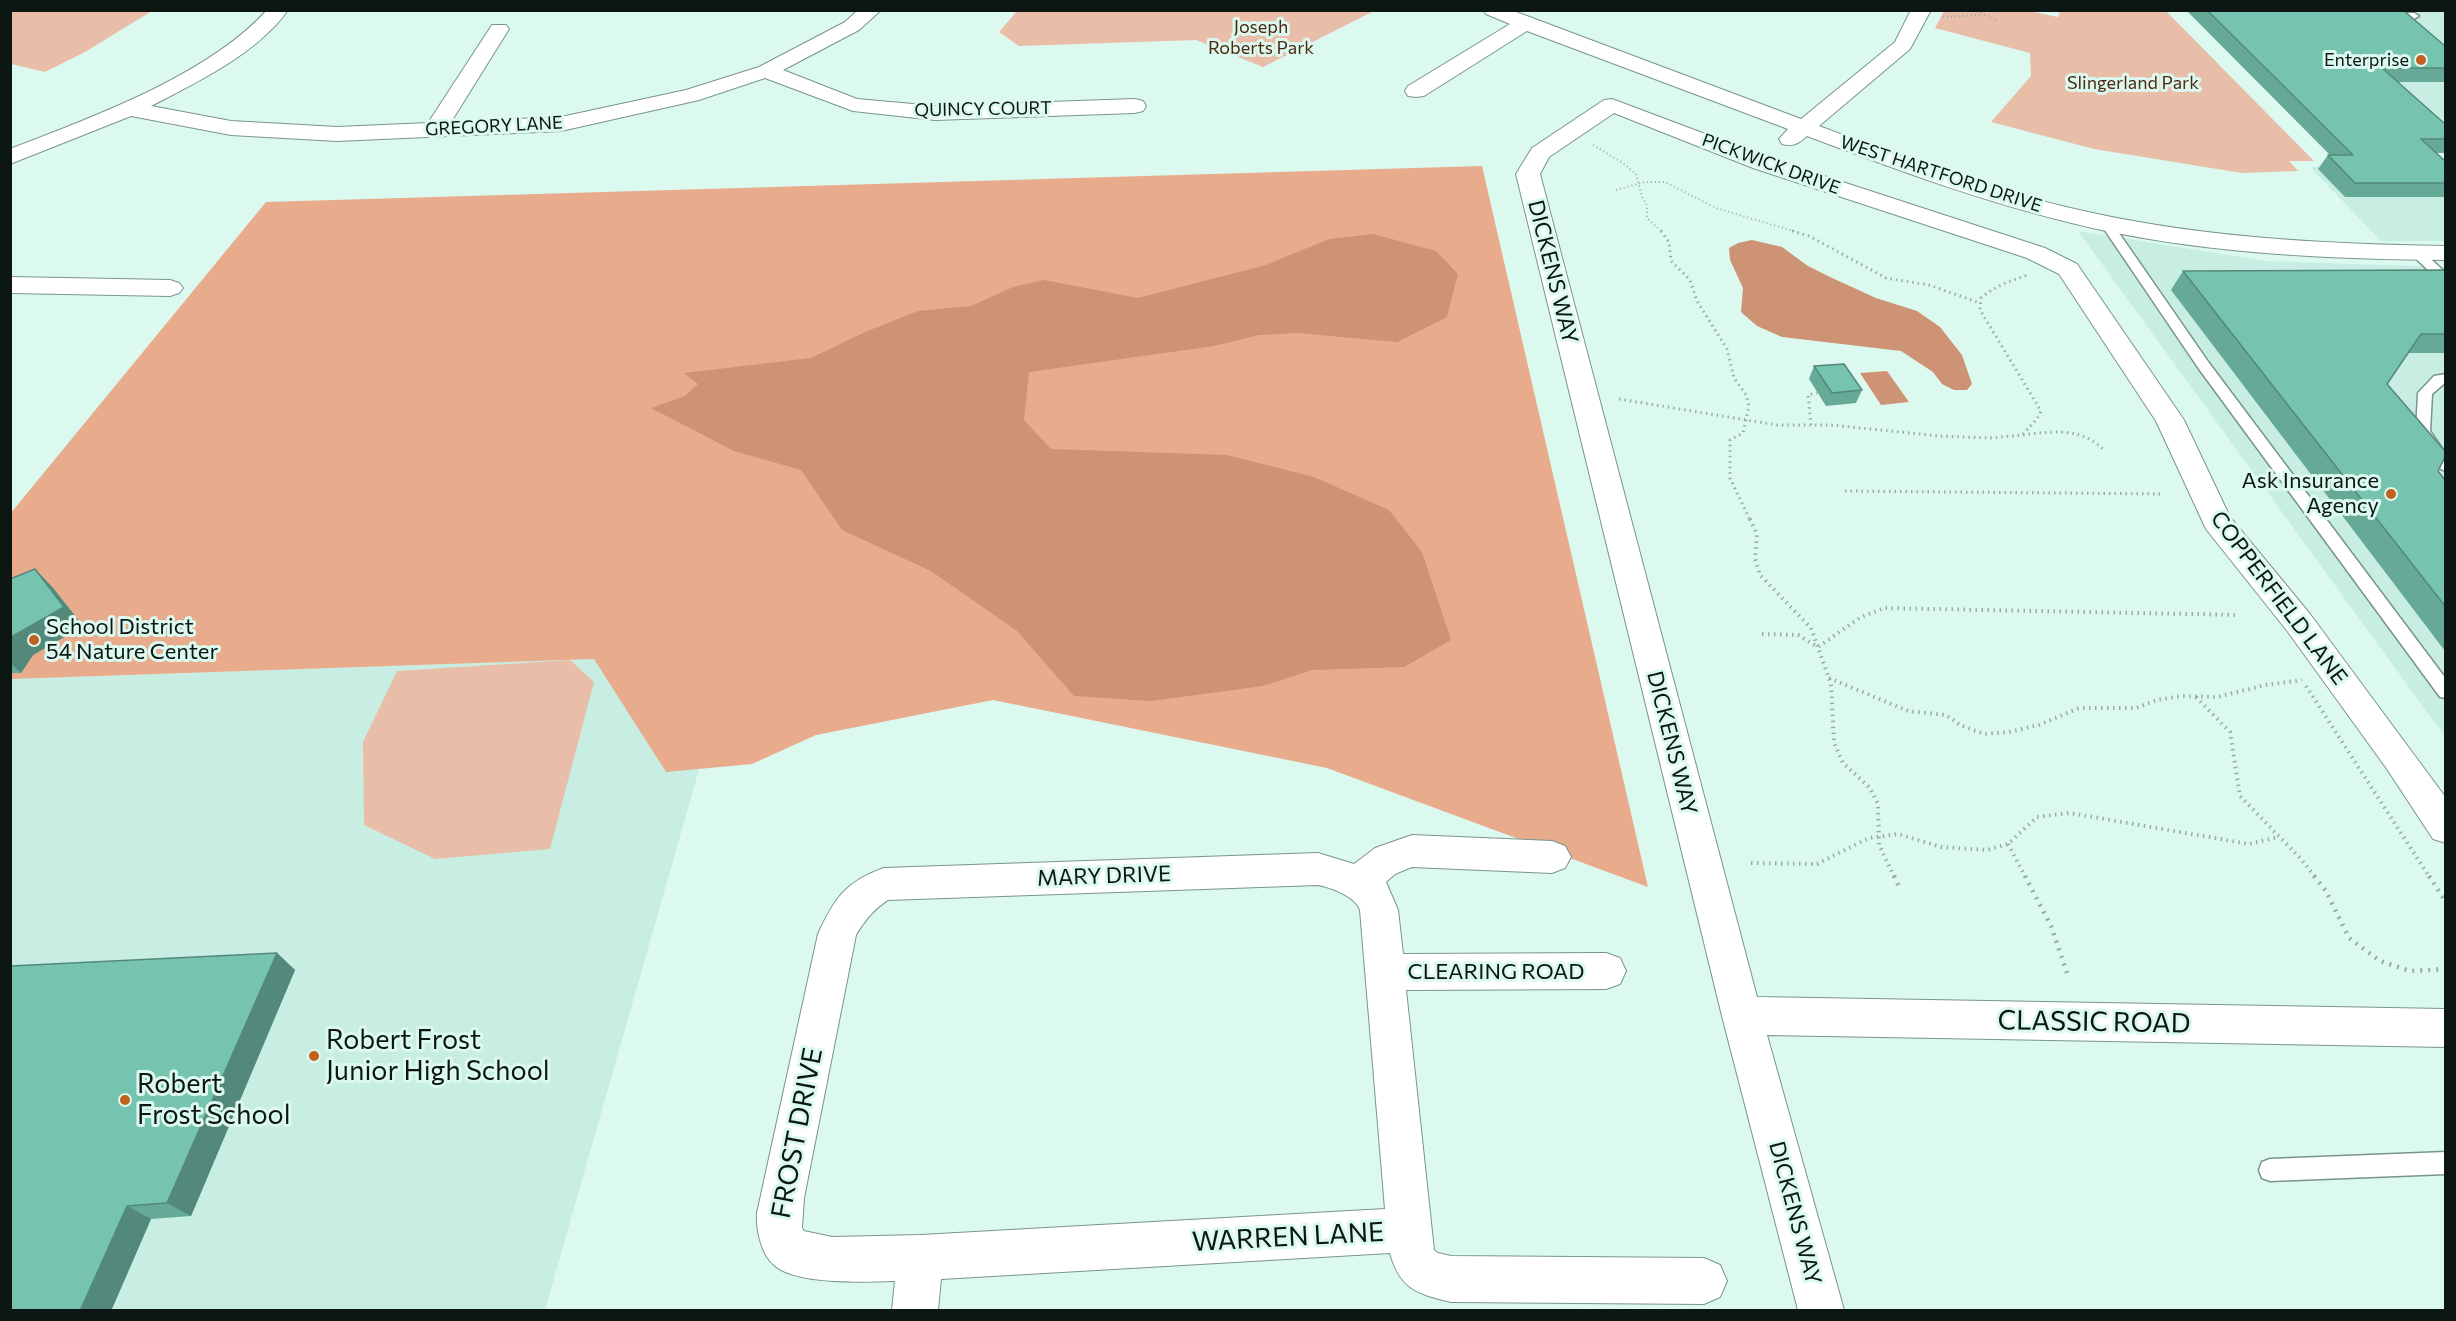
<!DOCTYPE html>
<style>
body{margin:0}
#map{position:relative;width:2456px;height:1321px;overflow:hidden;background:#dcf9f0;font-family:Commissioner,sans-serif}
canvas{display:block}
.frame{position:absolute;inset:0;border:12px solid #0c1613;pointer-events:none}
</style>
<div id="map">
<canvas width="2456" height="1321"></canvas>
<div class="frame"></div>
</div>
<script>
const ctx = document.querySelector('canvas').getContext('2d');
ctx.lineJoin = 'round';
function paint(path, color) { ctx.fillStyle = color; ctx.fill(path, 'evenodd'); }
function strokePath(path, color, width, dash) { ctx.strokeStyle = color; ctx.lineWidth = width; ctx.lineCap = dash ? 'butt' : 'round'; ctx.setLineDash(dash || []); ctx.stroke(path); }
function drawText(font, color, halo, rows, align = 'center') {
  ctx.font = font + ' Commissioner,sans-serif'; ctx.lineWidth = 6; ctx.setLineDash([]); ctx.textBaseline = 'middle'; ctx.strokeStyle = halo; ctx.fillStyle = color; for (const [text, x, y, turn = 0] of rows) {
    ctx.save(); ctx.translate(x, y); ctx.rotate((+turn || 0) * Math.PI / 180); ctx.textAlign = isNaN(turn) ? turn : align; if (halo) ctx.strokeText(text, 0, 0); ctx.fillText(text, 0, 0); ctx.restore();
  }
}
const built = new Path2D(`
 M2441,10L2445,14V126L2315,11Z
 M2310,167H2445V241H2381Z
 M2078,231L2266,261L2445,267V737Z
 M732,654L545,1310H11L10,679Z`);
const green = new Path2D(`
 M10,11L11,10L152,11L85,52L45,72L11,64Z
 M1017,11V10L1374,11L1263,67L1196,40L1019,46L999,32Z
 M1944,11H2029L2058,17L2060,11H2166L2314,161H2289L2298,171L2242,173L2094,149L1991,122L2031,76L2030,53L1935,28Z
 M570,660L594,682L550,849L435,859L364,825L363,742L397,671Z`);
const forest = new Path2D(`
 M1482,166L1648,887L1327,768L993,700L816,735L752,764L666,772L594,659L11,679L10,514L266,202Z`);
const water = new Path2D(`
 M1373,234L1436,251L1458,274L1447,317L1397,342L1297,333L1259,335L1214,346L1029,372L1024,420L1051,449L1227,455L1314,477L1389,510L1422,552L1451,640L1404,667L1312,670L1263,686L1151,701L1074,696L1017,631L931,571L842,530L801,470L734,451L651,408L685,396L698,384L684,373L811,358L865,332L918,311L971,306L1013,287L1044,280L1138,298L1266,265L1329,239Z
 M1752,240L1782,247L1808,266L1830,277L1876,298L1917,311L1940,327L1962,355L1972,384L1967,390H1954L1942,384L1933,372L1901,351L1782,337L1757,326L1741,312L1743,288L1730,260L1729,248L1738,243Z
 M1887,371L1909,402L1881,405L1860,373Z`);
const pathFar3 = new Path2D(`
 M1973,10L1997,20
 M1943,17L1981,15
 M1593,145L1623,163L1636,174L1642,197L1647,205V218L1662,232
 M1616,190L1645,182H1665L1716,208L1797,232`);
const pathFar2 = new Path2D(`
 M1661,231L1669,242L1671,261L1690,280L1697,301L1727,349L1734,378L1746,395L1749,406L1743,433L1730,440V478L1750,520
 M1792,231L1809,236L1886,278L1929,285L1980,303
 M1619,399L1777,425H1831L1939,436L1990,438L2022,435L2037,419L2041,411L1980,310L1981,298C1994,287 2009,281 2025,276L2026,273
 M1811,425L1808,395L1817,393
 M2023,435C2054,431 2082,427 2105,451
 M1845,491L2164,494`);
const pathFar1 = new Path2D(`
 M1750,519L1757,534L1755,559L1760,575L1811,628L1831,684L1834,743L1843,763L1870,788L1878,804L1879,845L1895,878
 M1762,634L1798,635L1818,647L1861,617L1884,608L2239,615
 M1829,678L1908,711L1946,715L1960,725L1984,734L2009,732L2039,725L2079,708H2136L2157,700L2181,696L2217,697L2266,685L2302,680
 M2306,686L2430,878
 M2196,697L2230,732L2240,796L2300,858L2316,878
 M2008,844L2026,878
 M1751,863L1817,864L1869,838L1898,834L1941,847L1987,850L2008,844L2037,817L2070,813L2249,844L2278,837`);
const path = new Path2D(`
 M1894,876L1900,889
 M2025,876L2051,926L2067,973
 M2314,876L2326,891L2349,938L2380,961L2410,971L2446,969
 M2429,876L2446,902`);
const service = new Path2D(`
 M2386,13H2414L2419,16L2414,19L2382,18L2381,16Z
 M2106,219L2110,220L2209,363L2446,679V698L2440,697L2199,369L2100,223Z
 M2417,249L2421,250L2446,273V284L2442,283L2413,256L2411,253Z
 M2446,374V382L2432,394L2430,431L2446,454V471L2441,469L2416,431L2418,393L2434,376Z
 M2446,1152V1174L2270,1181L2262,1178L2259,1170L2262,1162L2270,1159Z`);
const minor = new Path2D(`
 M267,10H288C258,53 196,83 151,106L231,121L337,127L428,123L492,25H506L509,29L451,122L561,117L686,90L759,67L845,22L858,10H881L859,30L783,70L857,99L935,106L1135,99L1143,101L1146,106L1143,111L1135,113L935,120L853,111L765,78L699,100L561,131L337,141L231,135L131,116L10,164V149C91,118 209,75 267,10Z
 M1483,10H1511L1801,119L1895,42L1911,10H1931L1910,49L1819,126C1900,156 1982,187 2066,207C2190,237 2318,244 2446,246V260C2332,259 2217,254 2106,231C2003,209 1905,173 1807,136C1798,144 1793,147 1782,144L1779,139L1788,129L1527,31L1424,96L1416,97L1408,96L1405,91L1408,86L1510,24L1486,14Z
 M1612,99L1769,158L2045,248L2077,264L2184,420L2230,517L2310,614L2446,798V843L2433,839L2387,769L2288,632L2206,529L2156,421L2059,274L2027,258L1753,168L1614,113L1549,157L1540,174L1757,997L2446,1009V1047L1767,1035L1844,1310H1798L1722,1016L1516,174L1532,148L1604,100Z
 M10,277L170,280L179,283L183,288L179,293L170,296L10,293Z
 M1412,835L1552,841L1565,846L1571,857L1565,868L1552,873L1412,867L1395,874L1386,882L1398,910L1403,954L1606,953L1620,958L1626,971L1620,984L1606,989L1406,990L1434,1250L1438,1253L1451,1256L1704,1258L1720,1265L1727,1281L1720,1297L1704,1304L1451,1302C1417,1294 1400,1289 1390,1253L941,1279L938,1310H892L895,1281C867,1282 795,1285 774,1265C761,1254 756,1229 757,1213L818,934C834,899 846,881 884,868L1318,853L1354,864L1375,848ZM1318,885C1332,888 1355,896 1360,910L1385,1209L921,1235L832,1237L804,1231L802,1228L804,1198L856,935C864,921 874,909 888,900Z`);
const wall = new Path2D(`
 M2186,10H2403L2445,46V82H2397L2445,124V153H2436L2445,161V197H2345L2318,169L2328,155H2330Z
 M2183,271H2445V353H2408L2387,384L2438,471L2445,480V651L2171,290Z
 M1814,366L1862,390L1856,403L1826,406L1809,379Z
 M35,569L53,588L83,626L33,655L21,673H10V579Z
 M277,953L295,970L191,1216L151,1219L111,1311H10Z`);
const shadedWall = new Path2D(`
 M35,569L53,588L83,626L33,655L21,673L10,663V639Z
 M277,953L295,970L191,1216L167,1203Z
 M127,1206L151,1219L111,1311H80Z`);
const building = new Path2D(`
 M2207,10H2403L2445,46V68H2382L2445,124V139H2421L2445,161V183H2355L2328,155H2353Z
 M2445,270V334H2421L2387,384L2445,451V457L2438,471L2445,480V606L2183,271Z
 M1844,364L1862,390L1832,393L1814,366Z
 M35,569L64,607L13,636L10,639V579Z
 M277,953L167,1203L127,1206L80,1311H10V966Z`);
const markers = [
 [2421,60,6,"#c1601f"],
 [2391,494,6,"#c1601f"],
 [34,640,6,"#c1601f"],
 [314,1056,6,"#c1601f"],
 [125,1100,6,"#c1601f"]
];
const farParknames = [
 ["Joseph",1261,27],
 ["Roberts Park",1261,48],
 ["Slingerland Park",2133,83]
];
const farPoinames = [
 ["Enterprise",2409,60]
];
const farStreetnames = [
 ["QUINCY COURT",983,109,-1],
 ["GREGORY LANE",494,126,-3],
 ["PICKWICK DRIVE",1771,164,20],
 ["WEST HARTFORD DRIVE",1941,174,18]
];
const streetNames = [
 ["DICKENS WAY",1553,272,76],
 ["COPPERFIELD LANE",2279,598,53],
 ["DICKENS WAY",1672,743,76],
 ["MARY DRIVE",1104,876,-2],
 ["CLEARING ROAD",1496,972],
 ["DICKENS WAY",1795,1213,75]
];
const poiNames = [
 ["Ask Insurance",2379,481],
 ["Agency",2379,506],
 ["School District",46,627,"left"],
 ["54 Nature Center",46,652,"left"]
];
const nearStreetnames = [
 ["CLASSIC ROAD",2094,1022,1],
 ["FROST DRIVE",797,1133,-79],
 ["WARREN LANE",1288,1237,-3]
];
const nearPoinames = [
 ["Robert Frost",326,1040],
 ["Junior High School",326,1071],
 ["Robert",137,1084],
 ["Frost School",137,1115]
];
paint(built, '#c8eee3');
paint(green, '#e8bea8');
paint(forest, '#e8ac8c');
paint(water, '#cd9374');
strokePath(service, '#79948c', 3);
strokePath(minor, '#79948c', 2);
strokePath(pathFar3, '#96ada6', 2, [1, 3]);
strokePath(pathFar2, '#96ada6', 3, [1.5, 4]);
strokePath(pathFar1, '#96ada6', 4, [1.5, 4.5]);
strokePath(path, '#96ada6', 4.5, [2, 6]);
paint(service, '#fff');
paint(minor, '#fff');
paint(wall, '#65a996');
paint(shadedWall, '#53897a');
paint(building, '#76c4af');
strokePath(building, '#53897a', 1.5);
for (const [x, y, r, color] of markers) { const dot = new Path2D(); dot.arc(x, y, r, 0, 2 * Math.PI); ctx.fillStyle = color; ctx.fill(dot); strokePath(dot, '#dcf9f0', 2); }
drawText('18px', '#4e2810', '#dcf9f0', farParknames);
drawText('18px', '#0c1613', '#dcf9f0', farPoinames, 'right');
drawText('18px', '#0c1613', '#dcf9f0', farStreetnames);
drawText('22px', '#0c1613', '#dcf9f0', streetNames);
drawText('22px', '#0c1613', '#dcf9f0', poiNames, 'right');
drawText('27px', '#0c1613', '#dcf9f0', nearStreetnames);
drawText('27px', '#0c1613', '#dcf9f0', nearPoinames, 'left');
</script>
